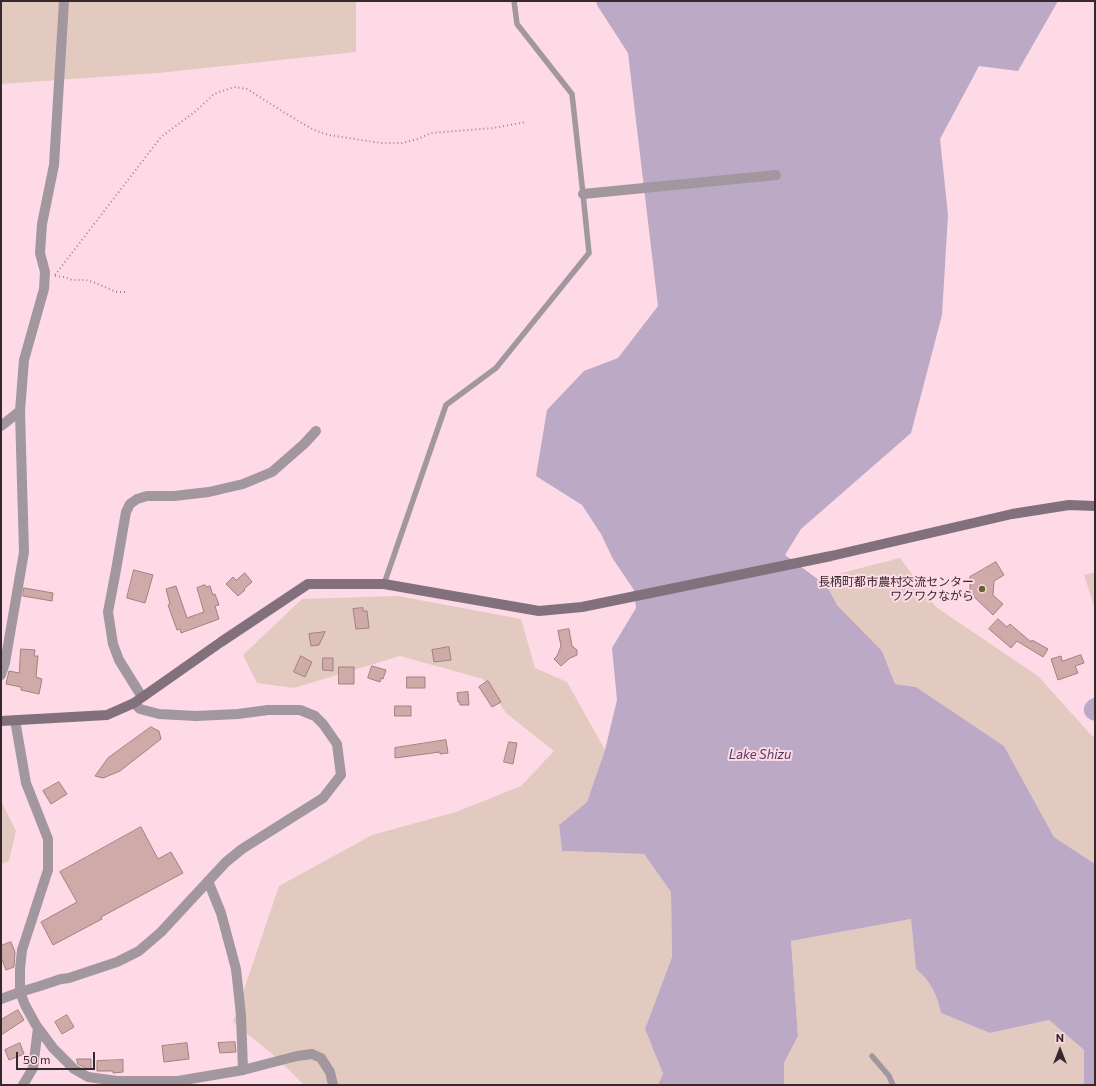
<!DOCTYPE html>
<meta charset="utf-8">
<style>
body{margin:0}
#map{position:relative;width:1096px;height:1086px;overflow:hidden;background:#fddae5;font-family:Commissioner,sans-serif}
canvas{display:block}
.frame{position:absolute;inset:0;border:2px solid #36292d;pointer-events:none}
.north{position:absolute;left:1040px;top:1030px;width:40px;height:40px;-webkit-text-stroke:3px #fddae5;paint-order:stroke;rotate:0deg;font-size:11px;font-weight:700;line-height:16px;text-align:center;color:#36292d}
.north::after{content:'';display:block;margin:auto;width:14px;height:18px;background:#36292d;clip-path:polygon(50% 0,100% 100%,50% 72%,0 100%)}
.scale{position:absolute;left:16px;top:1052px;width:79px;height:18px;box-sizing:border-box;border:2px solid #36292d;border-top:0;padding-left:5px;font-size:12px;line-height:14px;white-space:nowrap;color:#36292d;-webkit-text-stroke:3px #fddae5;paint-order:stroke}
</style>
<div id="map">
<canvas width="1096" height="1086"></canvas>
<div class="frame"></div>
<div class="north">N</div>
<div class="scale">50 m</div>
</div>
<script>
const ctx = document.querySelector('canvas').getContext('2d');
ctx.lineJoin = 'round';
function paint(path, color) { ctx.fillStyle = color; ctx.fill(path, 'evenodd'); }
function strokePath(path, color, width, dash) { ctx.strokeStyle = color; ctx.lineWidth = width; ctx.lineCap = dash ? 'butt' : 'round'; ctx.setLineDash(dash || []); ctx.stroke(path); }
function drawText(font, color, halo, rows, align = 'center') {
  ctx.font = font + ' Commissioner,"Noto Sans JP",sans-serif'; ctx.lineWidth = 4; ctx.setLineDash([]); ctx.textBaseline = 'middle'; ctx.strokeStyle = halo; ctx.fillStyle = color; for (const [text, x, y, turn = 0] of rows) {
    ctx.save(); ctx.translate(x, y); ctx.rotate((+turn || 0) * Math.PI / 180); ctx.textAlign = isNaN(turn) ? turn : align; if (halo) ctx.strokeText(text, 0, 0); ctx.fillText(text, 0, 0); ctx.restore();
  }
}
const green = new Path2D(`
 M1,1H356V52L158,73L1,84Z
 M900,558L936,607L1038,676L1092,736L1095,737V864L1054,837L1004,746L916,687L895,684L882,651L837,605L827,586L834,575Z
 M1095,572V609L1084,575Z
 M398,596L521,619L535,668L567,682L605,750L587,802L559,825L562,851L644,854L671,892L672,957L645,1029L663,1075L658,1085H304L277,1058L233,1022L279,886L372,835L456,812L521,786L554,751L506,713L483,679L400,656L294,688L257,683L243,655L302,599Z
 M1,801L16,831L9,861L1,864Z
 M911,919L916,969C932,983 936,993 941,1013L990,1033L1049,1020L1084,1050V1085H784V1063L798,1036L791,941Z`);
const water = new Path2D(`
 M596,1H1058L1018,71L979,66L940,139L948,215L942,315L911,433L801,529L785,555L827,586L837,605L882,651L895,684L916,687L1004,746L1054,837L1095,864V1085H1084V1050L1049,1020L990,1033L941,1013C936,993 932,983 916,969L911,919L791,941L798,1036L784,1063V1085H658L663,1074L645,1029L672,957L671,892L644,854L562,851L559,825L587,802L605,750L617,700L612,648L636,608L634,590L613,559L601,534L582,505L536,476L547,410L584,371L618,358L658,306L628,53L597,5Z
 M1093,698H1095V721C1081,718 1080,704 1093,698Z`);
const building = new Path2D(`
 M996,562L1004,575L994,581L993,595L1003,604L993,615L970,593V577Z
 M134,570L153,575L145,603L127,598Z
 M245,573L252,582L244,589L245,590L238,596L226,584L233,577L236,580Z
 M205,585L206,587L210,586L213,595L215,594L219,605L215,606L219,619L181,633L180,629L177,630L168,605L170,604L166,589L176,586L187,618L204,612L197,588Z
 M24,588L53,593L52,601L23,596Z
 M363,608V611H367L369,628L356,629L353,609Z
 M998,619L1007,627L1010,624L1031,642L1032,640L1048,649L1043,657L1017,641L1011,648L989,629Z
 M569,629L572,646L577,650V655L570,658L561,666L554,659L557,656L561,646L558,631Z
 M325,632L319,645L311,646L309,634Z
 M449,647L451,660L434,662L432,650Z
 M21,649L35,650L34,656H38L36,677L42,679L39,694L21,690V687L6,684L9,671L19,673Z
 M1081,655L1084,663L1075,666L1078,673L1058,680L1051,659L1061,656L1062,661Z
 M301,656L312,662L305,677L294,672Z
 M323,658H333V671L323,670Z
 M372,666L386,670L383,679L381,678L380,682L368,678Z
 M339,667H354V684H339Z
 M407,677H425V688H407Z
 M488,681L501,702L492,707L479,687Z
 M468,692L469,705H460V702H458L457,693Z
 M395,706H411V716H395Z
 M151,727L159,731L161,739L120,771L103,778L95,776L108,758Z
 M446,740L448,753L440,754V752L395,758V748Z
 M509,742L517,743L513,764L504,762Z
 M59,782L67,794L51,804L43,791Z
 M141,827L158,859L171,852L183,873L101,917L102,919L53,945L41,922L77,902L60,872Z
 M11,942L15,952L14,967L6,970L1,957V946Z
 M18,1010L24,1020L1,1035V1020Z
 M67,1015L74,1027L62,1034L55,1022Z
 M235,1042L236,1052L220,1053L218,1043Z
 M20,1043L24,1054L9,1060L5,1050Z
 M187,1043L189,1059L164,1062L162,1046Z
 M77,1059H91V1069H87L78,1064Z
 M123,1060V1072L113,1073V1071H97V1061Z`);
const path = new Path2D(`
 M55,275L161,137L196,111L214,94L234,87L247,89L285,113L314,130L329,135L381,143H402L418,139L431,133L494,128L526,122
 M55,276L64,277L72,280H86L96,283L116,292H128`);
const lane = new Path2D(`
 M384,584L446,405L496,368L589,253L583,194L572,94L517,24L514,1
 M872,1056L889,1076L893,1085`);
const street = new Path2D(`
 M583,194L776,175
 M1,426L20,411L24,360L44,289L45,272L40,253L42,224L54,165L64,1
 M1,675L5,663L24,552L21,448L20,411
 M142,697L119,660L113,644L108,612L116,570L126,512L130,504L137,499L147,496H174L209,492L243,484L272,472L304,444L316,431
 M15,720L26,783L48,839V870L22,950L20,969V992L25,1005L36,1025L53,1048L74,1069L88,1077L117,1081H178L243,1070L297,1056L312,1054L321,1058L330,1072L333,1085
 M208,881L221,913L236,969L241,1015L243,1070
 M1,999L20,992L40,986L61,979L69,978L117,962L139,951L161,932L226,862L242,849L323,798L341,775L337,744L323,724L315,716L300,710H268L238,714L196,716L159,714L140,709L134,703
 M23,1085L33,1068L38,1028`);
const secondary = new Path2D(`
 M1,721L107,715L134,703L221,642L308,584H384L539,611L582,607L831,556L1012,514L1069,505L1095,506`);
const markers = [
 [982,589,4,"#666532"]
];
const poiNames = [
 ["長柄町都市農村交流センター",974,582],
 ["ワクワクながら",974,596]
];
const waterNames = [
 ["Lake Shizu",760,755]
];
paint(green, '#e2cac1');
paint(water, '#bba9c5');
paint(building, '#d0aaa9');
strokePath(building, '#a18180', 1);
strokePath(path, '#a18890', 2, [1, 3]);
strokePath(lane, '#a2969f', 5.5);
strokePath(street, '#a2969f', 10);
strokePath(secondary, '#82707d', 10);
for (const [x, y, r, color] of markers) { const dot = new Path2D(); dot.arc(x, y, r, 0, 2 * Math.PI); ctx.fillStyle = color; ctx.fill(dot); strokePath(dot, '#fddae5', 1.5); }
drawText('12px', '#36292d', '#fddae5', poiNames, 'right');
drawText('italic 13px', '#533962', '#fddae5', waterNames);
</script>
